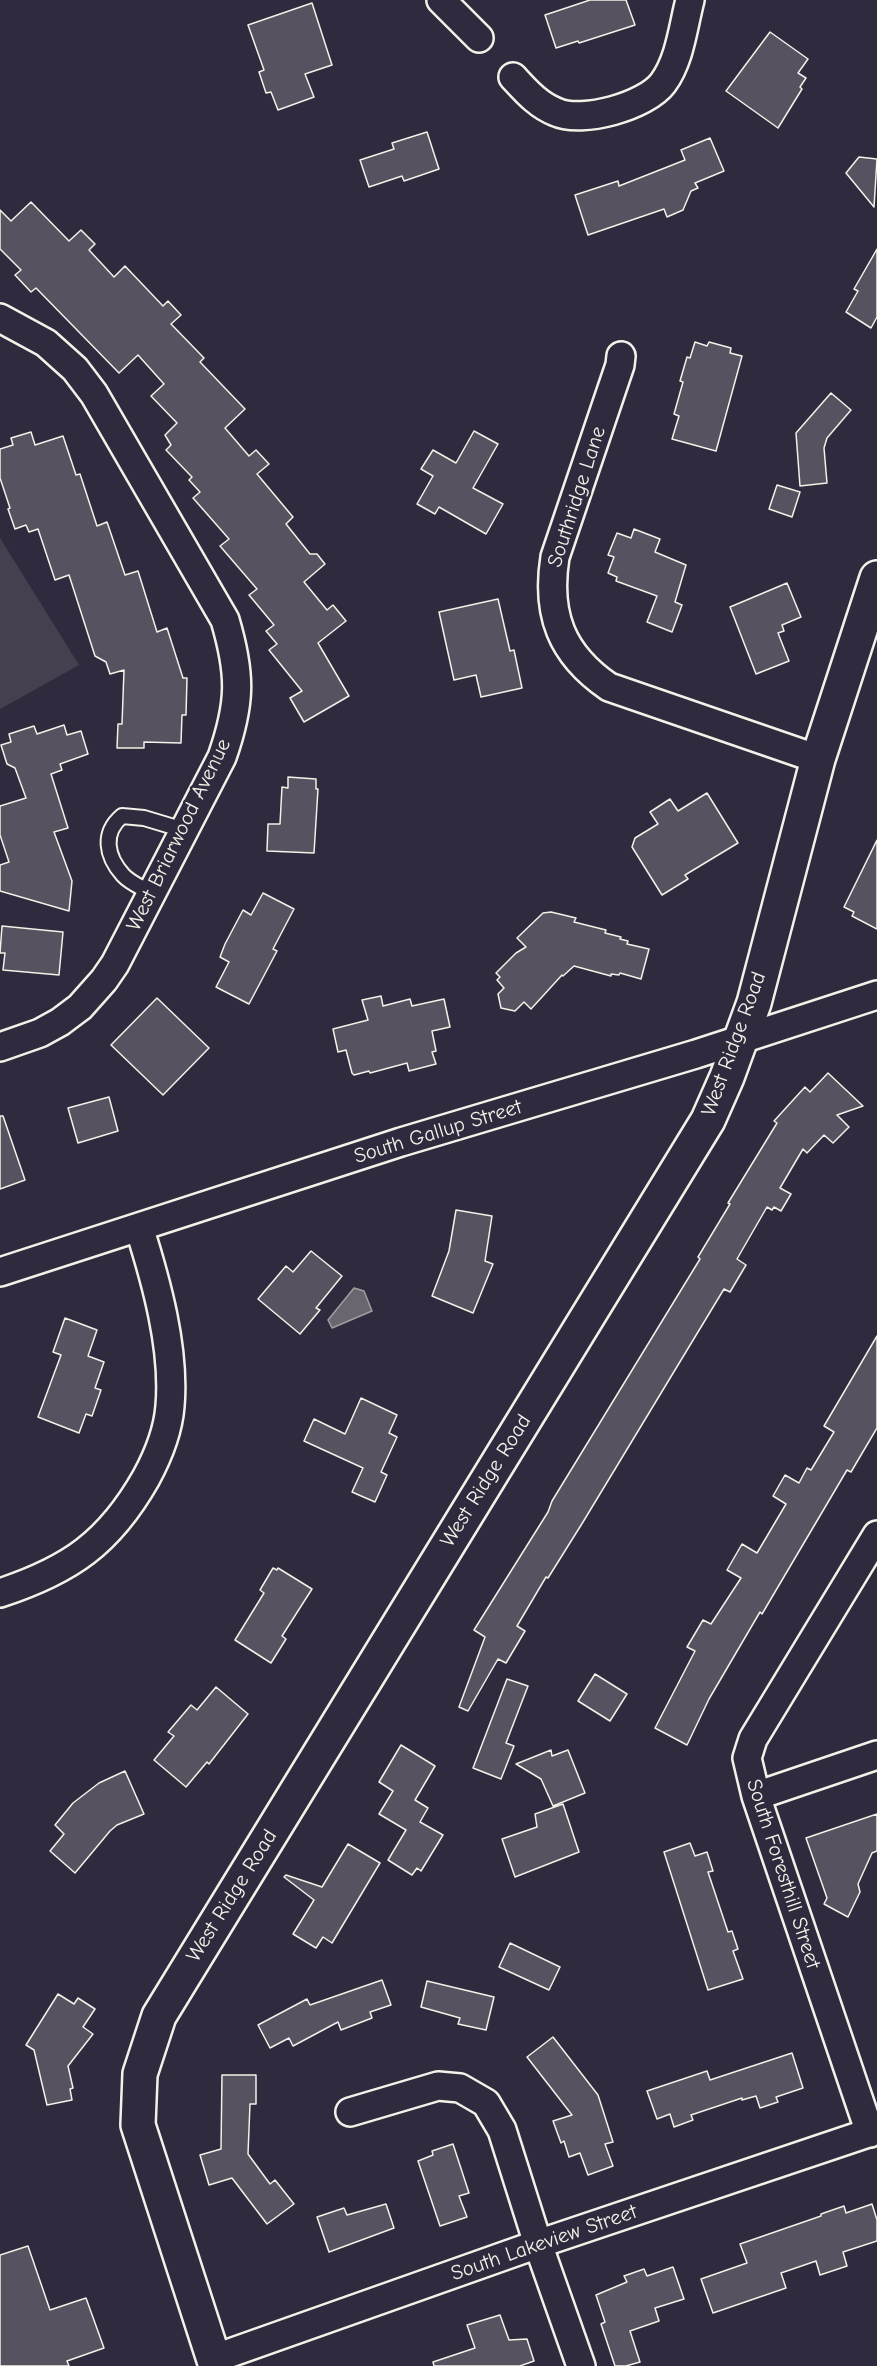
<!DOCTYPE html>
<style>
body{margin:0}
canvas{display:block;background:#2f2a3d}
</style>
<canvas width="877" height="2366"></canvas>
<script>
const ctx = document.querySelector('canvas').getContext('2d');
ctx.lineJoin = 'round';
function paint(path, color) { ctx.fillStyle = color; ctx.fill(path, 'evenodd'); }
function strokePath(path, color, width, dash) { ctx.strokeStyle = color; ctx.lineWidth = width; ctx.lineCap = dash ? 'butt' : 'round'; ctx.setLineDash(dash || []); ctx.stroke(path); }
function drawText(font, color, halo, rows, align = 'center') {
  ctx.font = font + ' "Comic Neue",sans-serif'; ctx.lineWidth = 5; ctx.setLineDash([]); ctx.textBaseline = 'middle'; ctx.strokeStyle = halo; ctx.fillStyle = color; for (const [text, x, y, turn = 0] of rows) {
    ctx.save(); ctx.translate(x, y); ctx.rotate((+turn || 0) * Math.PI / 180); ctx.textAlign = isNaN(turn) ? turn : align; if (halo) ctx.strokeText(text, 0, 0); ctx.fillText(text, 0, 0); ctx.restore();
  }
}
const green = new Path2D(`
 M0,538L79,665L0,709Z`);
const water = new Path2D(`
 M354,1288L364,1291L372,1311L332,1328L328,1320Z`);
const building = new Path2D(`
 M590,0H626L635,25L579,43L578,41L556,48L545,15Z
 M312,3L332,65L305,74L314,97L278,110L271,92L266,93L259,72L264,70L248,25Z
 M770,32L808,59L798,73L806,78L800,87L802,89L778,128L726,91Z
 M427,132L439,169L404,181L402,176L369,187L360,160L394,149L392,143Z
 M710,138L724,171L695,183L698,188L691,191L683,210L667,217L664,209L588,235L575,195L618,181L619,186L685,160L681,150Z
 M859,157L877,159L874,207L846,173Z
 M31,202L69,241L81,230L95,244L89,250L114,277L125,266L163,306L168,301L181,315L171,324L204,358L200,362L245,409L225,428L249,456L256,450L269,464L257,474L293,517L286,524L310,554H317L325,564L304,582L327,610L333,605L346,621L318,643L349,696L304,722L290,698L302,691L269,650L277,644L266,631L274,625L249,595L257,589L220,546L229,539L193,498L200,492L189,480L192,477L166,450L171,445L165,435L177,423L151,396L164,384L138,355L119,373L36,288L31,292L15,275L21,270L0,249V210L11,221Z
 M877,249V317L871,328L846,312L858,291L854,289Z
 M695,342L707,346L709,342L731,348L730,353L742,356L716,451L672,439L679,416L674,414L683,382L680,381L687,357L690,358Z
 M831,393L851,410L827,438L824,448L827,483L800,486L796,433Z
 M474,431L498,444L473,488L503,504L486,534L439,507L435,514L417,504L433,476L421,469L433,450L456,463Z
 M31,432L35,445L63,436L76,475L80,474L97,526L107,522L125,575L138,571L157,632L167,628L183,678H187L186,715H182L181,743L144,742V748H117L118,724H122L124,670L110,674L106,662L95,656L69,575L55,580L38,529L29,532L26,525L15,529L8,509L10,508L0,478V449L13,445L11,438Z
 M777,485L800,492L792,517L769,509Z
 M634,529L660,539L655,552L686,565L675,602L682,605L672,632L647,622L657,596L616,581L617,577L608,573L614,557L608,555L617,533L631,538Z
 M787,583L801,617L782,625L784,631L778,633L789,661L756,674L730,607Z
 M498,599L510,651L514,650L522,688L481,697L476,675L454,680L439,612Z
 M64,725L67,735L81,731L88,754L60,764L62,770L51,774L68,828L54,832L72,881L69,911L0,891V865L9,862L0,835V806L26,798L15,768L7,764L1,745L11,742L9,734L34,726L37,734Z
 M288,777L316,779V789H318L314,853L267,851L268,824H280L282,787L288,788Z
 M707,793L738,843L685,875L688,879L662,895L632,847L635,838L658,824L650,812L670,799L678,811Z
 M877,840V929L852,916L854,912L844,907Z
 M263,893L294,909L273,949L277,951L249,1004L216,987L229,962L220,957L225,944L243,910L251,915Z
 M551,912L576,918L574,922L606,930L605,933L621,937L620,939L628,941L627,944L649,949L641,979L620,973L619,975L611,974V976L574,966L563,976L562,975L531,1009L524,1002L515,1011L501,1008L498,994L504,988L497,980L500,977L496,973L516,953L526,947L517,938L543,913Z
 M2,926L63,932L59,975L3,970L5,953H0Z
 M381,996L383,1006L410,999L412,1006L444,999L450,1027L432,1031L436,1051L432,1052L436,1064L409,1071L407,1063L370,1073L369,1071L354,1075L352,1073L346,1050L338,1052L333,1029L368,1020L362,1000Z
 M157,998L209,1048L163,1095L111,1045Z
 M828,1073L863,1106L837,1115L849,1127L833,1143L824,1135L807,1153L803,1149L780,1188L791,1194L781,1211L774,1207L772,1210L767,1207L737,1259L746,1265L730,1292L724,1289L583,1522L548,1578L546,1577L517,1626L525,1631L506,1663L498,1659L468,1711L459,1707L485,1637L474,1630L548,1512L552,1501L700,1259L698,1257L730,1204L728,1203L777,1123L774,1121L805,1087L810,1092Z
 M109,1097L118,1131L78,1143L68,1108Z
 M0,1116H3L25,1180L0,1189Z
 M456,1210L492,1216L485,1261L493,1264L473,1313L432,1296L449,1251Z
 M311,1251L342,1276L316,1308L320,1310L300,1334L258,1299L286,1266L293,1272Z
 M65,1318L97,1330L88,1356L104,1362L95,1388L101,1390L92,1416L86,1414L79,1433L38,1417L61,1355L53,1352Z
 M877,1336V1428L851,1472L847,1470L762,1614L760,1612L709,1699L687,1745L655,1728L695,1651L687,1647L703,1620L711,1624L741,1578L727,1570L742,1544L757,1553L786,1504L773,1496L785,1475L799,1483L807,1468L811,1470L834,1432L824,1426Z
 M361,1398L397,1415L389,1433L397,1437L381,1472L387,1475L375,1502L352,1492L363,1468L304,1441L314,1419L345,1434Z
 M273,1568L277,1570L278,1568L312,1589L282,1636L286,1639L271,1663L235,1640L264,1593L260,1590Z
 M595,1674L627,1694L610,1721L578,1701Z
 M507,1679L528,1686L506,1743L514,1746L501,1779L473,1768Z
 M216,1687L248,1714L209,1764L207,1762L186,1787L154,1760L174,1736L168,1732L191,1705L197,1710Z
 M401,1745L435,1766L415,1800L428,1808L420,1822L443,1835L421,1871L417,1868L412,1875L388,1860L406,1830L379,1814L393,1791L379,1782Z
 M551,1750L552,1756L568,1750L585,1793L553,1806L541,1779L516,1764Z
 M125,1771L144,1814L117,1825L110,1831L75,1873L50,1851L64,1834L55,1825L73,1803L99,1783Z
 M563,1804L579,1852L515,1877L502,1839L537,1827L535,1814Z
 M877,1814V1851L872,1853L858,1884L860,1892L848,1917L824,1904L827,1898L806,1838Z
 M690,1843L695,1856L707,1852L713,1871L708,1872L728,1932L732,1931L738,1949L733,1951L743,1979L708,1990L664,1852Z
 M348,1844L380,1863L332,1943L323,1937L316,1948L293,1934L314,1900L284,1877L286,1875L322,1887Z
 M510,1943L560,1967L549,1990L499,1967Z
 M382,1980L391,2005L370,2012L372,2018L341,2030L338,2022L293,2046L289,2038L270,2048L258,2025L307,1999L310,2005Z
 M427,1981L494,1997L486,2030L458,2024L460,2018L421,2007Z
 M58,1994L74,2004L78,1998L95,2009L83,2027L93,2034L68,2066L73,2088L70,2089L72,2100L47,2105L34,2050L26,2045Z
 M553,2037L598,2095L613,2142L605,2144L613,2166L588,2175L580,2153L569,2157L564,2141L561,2143L553,2121L572,2115L527,2057Z
 M792,2053L803,2088L776,2097L778,2102L760,2108L756,2096L742,2100V2098L691,2115L693,2120L674,2127L670,2114L657,2119L647,2091L707,2071L710,2080Z
 M222,2075H256V2104H250L248,2154L270,2184L275,2180L294,2204L267,2224L232,2178L209,2185L200,2155L221,2149Z
 M453,2144L469,2193L459,2196L467,2217L440,2226L418,2161L433,2155L432,2151Z
 M386,2204L394,2228L329,2252L317,2217L344,2208L347,2215Z
 M872,2204L877,2220V2241L843,2252L847,2266L820,2275L816,2261L781,2273L786,2288L713,2313L701,2279L747,2263L740,2244L821,2216V2214L844,2206L846,2213Z
 M28,2246L50,2310L86,2298L104,2348L67,2361L69,2366H0V2255Z
 M673,2267L684,2299L655,2308L659,2321L630,2331L640,2362L626,2366H615L601,2324L605,2322L596,2295L627,2282L624,2276L644,2269L647,2276Z
 M500,2315L509,2340L527,2339L534,2361L520,2366H434L433,2362L475,2348L467,2325Z`);
const lane = new Path2D(`
 M151,893C143,888 130,883 123,875C106,856 102,833 122,816L144,818L184,830`);
const street = new Path2D(`
 M441,0L479,38
 M513,77C526,91 538,105 556,112C582,124 646,106 663,83C680,60 683,27 690,0
 M0,318L46,343L75,369L94,394L225,620C241,674 241,703 222,757L115,964L104,980L80,1007L60,1022L40,1033L0,1047
 M621,356L620,365L555,557C546,614 561,654 609,687L818,759
 M0,1272L401,1142L696,1054L877,995
 M0,1593C70,1570 109,1543 146,1478C158,1456 168,1432 170,1406C175,1348 156,1281 139,1227
 M756,1796L877,1755
 M350,2112L438,2086L460,2088L486,2103L502,2130L538,2244L581,2366
 M870,2133L756,1796L747,1758L753,1739L877,1535
 M213,2359L538,2244L877,2130`);
const secondary = new Path2D(`
 M216,2366L138,2125L140,2074L159,2016L708,1120L727,1077L754,1003L818,759L877,578`);
const streetNames = [
 ["Southridge Lane",577,497,-72],
 ["West Briarwood Avenue",179,835,-64],
 ["West Ridge Road",734,1044,-70],
 ["South Gallup Street",438,1132,-17],
 ["West Ridge Road",486,1481,-58],
 ["South Foresthill Street",783,1874,72],
 ["West Ridge Road",232,1896,-58],
 ["South Lakeview Street",544,2243,-19]
];
paint(green, '#454050');
paint(water, '#6a6670');
strokePath(water, '#a19ea0', 1.5);
paint(building, '#56525f');
strokePath(building, '#f4f1e8', 1.5);
strokePath(lane, '#f4f1e8', 18);
strokePath(street, '#f4f1e8', 32);
strokePath(secondary, '#f4f1e8', 38);
strokePath(lane, '#2f2a3d', 14);
strokePath(street, '#2f2a3d', 27);
strokePath(secondary, '#2f2a3d', 33);
drawText('21px', '#f4f1e8', '#2f2a3d', streetNames);
</script>
